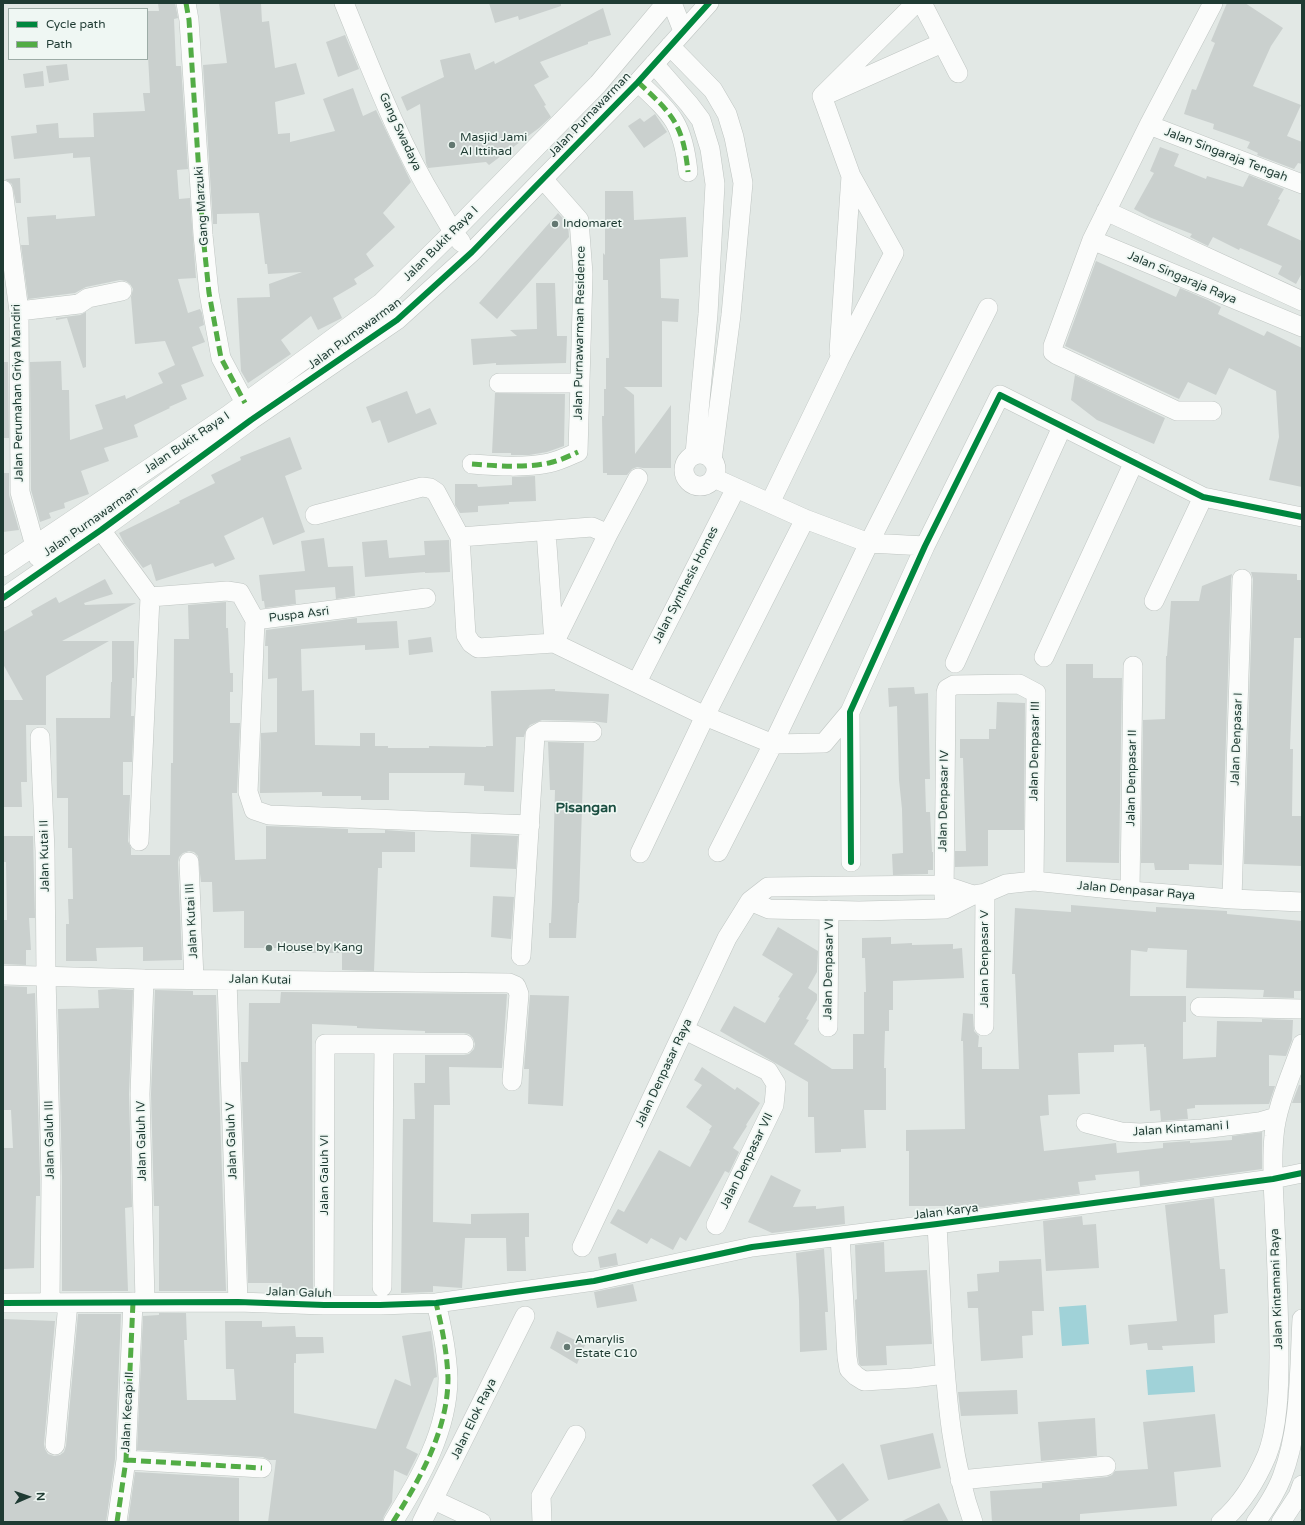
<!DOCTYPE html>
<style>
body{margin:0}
#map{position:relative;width:1305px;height:1525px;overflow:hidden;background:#e2e8e5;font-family:"Varela Round",sans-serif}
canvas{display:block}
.frame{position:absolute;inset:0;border:4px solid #1f3b33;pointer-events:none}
.legend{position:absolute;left:8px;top:8px;width:140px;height:52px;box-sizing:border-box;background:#eff7f3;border:1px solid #9caca6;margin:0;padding:5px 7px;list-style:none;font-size:12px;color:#1f3b33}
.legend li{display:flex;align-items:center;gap:8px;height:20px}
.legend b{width:20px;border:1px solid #9caca6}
.north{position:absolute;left:8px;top:1477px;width:40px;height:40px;-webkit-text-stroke:3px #eff7f3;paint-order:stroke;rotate:88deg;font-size:11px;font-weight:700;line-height:16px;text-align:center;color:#1f3b33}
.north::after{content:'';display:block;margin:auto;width:14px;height:18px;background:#1f3b33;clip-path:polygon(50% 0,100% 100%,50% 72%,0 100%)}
</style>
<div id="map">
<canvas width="1305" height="1525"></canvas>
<div class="frame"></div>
<ul class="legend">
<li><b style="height:5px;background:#00873e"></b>Cycle path</li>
<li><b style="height:5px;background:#52ac45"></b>Path</li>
</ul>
<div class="north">N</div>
</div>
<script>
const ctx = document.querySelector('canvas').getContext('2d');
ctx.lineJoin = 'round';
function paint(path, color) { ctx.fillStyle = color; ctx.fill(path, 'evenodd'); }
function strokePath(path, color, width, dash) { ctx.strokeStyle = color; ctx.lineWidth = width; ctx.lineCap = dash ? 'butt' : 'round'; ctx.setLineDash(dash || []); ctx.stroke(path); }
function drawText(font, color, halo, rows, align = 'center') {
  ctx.font = font + ' "Varela Round",sans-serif'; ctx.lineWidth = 3.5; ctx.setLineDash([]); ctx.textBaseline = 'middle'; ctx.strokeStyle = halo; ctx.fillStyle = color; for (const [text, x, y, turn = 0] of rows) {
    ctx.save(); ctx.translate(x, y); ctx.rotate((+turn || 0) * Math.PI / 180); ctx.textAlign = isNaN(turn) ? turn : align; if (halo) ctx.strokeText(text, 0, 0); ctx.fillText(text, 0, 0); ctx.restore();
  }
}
const water = new Path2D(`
 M1086,1305L1089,1344L1062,1346L1059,1307Z
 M1193,1366L1195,1392L1148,1395L1146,1370Z`);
const building = new Path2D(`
 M158,3H175L178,18L174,19L176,66H181L188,169L177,170L179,199L190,198L196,278L178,279L188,313L200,309L202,313L204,325L199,327L205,342L192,347L204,376L181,385L187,399L169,407L170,408L134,425L138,437L104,448L109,461L81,471L89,494L64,503L65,508L49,513L51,518L40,522L31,490L30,362L61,361L62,390H69L70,440L103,429L95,405L125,395L126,399L163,383L158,373L175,365L165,341L135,344L131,297L133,289L130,284L126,281L120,280L86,287L75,293L28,299L21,245H29L27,217L56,215V219L95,216L90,157L73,158V153L14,159L11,136L37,133L36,125L58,123L59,138L94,137L93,113L145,111L143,93H150L148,56H147V11H159Z
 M219,3H261L262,22L269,21L275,68L296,63L305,94L275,102L278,134L290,133V142L335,131L323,99L353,88L363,116L376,110L411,182L383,213L395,227L366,254L374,266L354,279L357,284L333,298L342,318L318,330L311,316L281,340L291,354L248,383L241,371L237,298L270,297L269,284L302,272L268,274L267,264H265L259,213L217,214V224H213L203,65L227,63Z
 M489,3H561V6L519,20L518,16L495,23Z
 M1227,3H1245L1283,28L1271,46L1253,86L1301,105L1287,136L1302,142V164L1298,163L1294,169L1257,155L1258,153L1247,148L1250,142L1213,129L1214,124L1184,114L1192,89L1196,90L1215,43L1211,41Z
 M603,8L611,35L588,42V44L540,62L549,77L534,85L546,105L544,106L551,117L539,128L489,165L486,162L428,168L426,163L420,104L407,111L401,97L444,77L440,60L470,53L475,70L494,61L495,64Z
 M345,35L359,69L338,77L326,42Z
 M67,64L69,80L49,83L46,66Z
 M43,71L44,86L25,88L23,74Z
 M655,114L667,132L644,148L628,126L640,118L644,122Z
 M1160,147L1179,154L1174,166L1206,179L1207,176L1243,187L1249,175L1284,189L1278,199L1280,200L1267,225L1302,241V273L1296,284L1278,274L1282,266L1240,248L1239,250L1213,237L1208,246L1190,237L1192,234L1149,217L1134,209L1154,173L1150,171Z
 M20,178L21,203H16L12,184L5,179Z
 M605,191H633L634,220L686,217L688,257L660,259L661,298L679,299L678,322L662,321V387H624L634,395L635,454L671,405V468H643L637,467L632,469L627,475H607V473H603L602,416H604V389H606V358H609L608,280H603V253L605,255Z
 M558,213L568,224L569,237L497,319L479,303Z
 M1096,261L1176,297L1180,288L1208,300L1221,307L1218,314L1264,336L1267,331L1302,348V487L1269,480L1279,437L1276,391L1229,368L1216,395L1188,382L1179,399L1065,346Z
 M536,283H555L557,336H567L566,363L496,365V363L473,365L471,339L517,336L510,330L537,329Z
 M86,312V367L83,368L67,318L56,320V318L80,315Z
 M3,362H8L9,438H3Z
 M1075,375L1165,418L1154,444L1097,420L1071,400Z
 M407,391L416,414L430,408L437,424L388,443L380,420L372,423L366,407Z
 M495,393L565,394L564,446L547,452L529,455H511V453H492Z
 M290,437L302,469L285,476L305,532L273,545L263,517L224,536L235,559L215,567L213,563L156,581L151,564L143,568L124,543L119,533L180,503L179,501L215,483L211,475L241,460L240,457Z
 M3,473H9V495L19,530L3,532Z
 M535,476L536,501L509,502V504L478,506V512L460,513L455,505V484H477L478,487L512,485V477Z
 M324,538L328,567L353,566L355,596L336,599L335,587L295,590L296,604L265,608L264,601H262L259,575L305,571L301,541Z
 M387,540L389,558L425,555L424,541L449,540L450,572L425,573V572L365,577L362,542Z
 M1251,572L1297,574V580H1302V638H1294L1290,749H1293L1292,816H1302V866L1244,864L1253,579Z
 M1232,574L1231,579L1222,865L1189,864V870H1155L1154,863H1141L1143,720L1165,719L1166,656H1167L1171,601H1199L1202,586Z
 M105,579L113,594L84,603L85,605L136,603L62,641H109L46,676V725H26L27,782H21L22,807H3V700H23L3,664V632L33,615L31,611L56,597L59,603Z
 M226,602V628H228L230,673H233V692H230V723H240L237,793H232L235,860L266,859V826L348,829V833H385V830L415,832V852H382V868H378L374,971L342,970V953H285V948H244V911L213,912L212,882H201L198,856L194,852L189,851L183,853L179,857L178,862L182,960L143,961V947L96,948L97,961H66V924H69L68,899H73L72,848H68V798H57L56,718H110L111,682H112V641H134V678H132L131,716H134L132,762H123V795H130L128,841L131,848V855H170L171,763H173L174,639H189L188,605Z
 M357,618V623L397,621L399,648L365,650V645L301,649L302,691L314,690L315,745L360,746V733H375V746H388V748H429V746L486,747V746H493L491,691L555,689V691L609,694L607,723L592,721L542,720L530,725L526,730L524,737H516L514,792L484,791V786L464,785L465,773H389V800H361V796H322V792L260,793L261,733L277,732V678L268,679V646H265L266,630Z
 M431,637L433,652L409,655L408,640Z
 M1066,664H1093V678H1122L1119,863L1066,862Z
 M914,687L915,694L928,693L930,779H925L926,812H930L932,852H933V870H928V874L893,875L892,854L903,853L902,809L899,780L897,706L889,707L888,688Z
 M997,702L1025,703L1024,830H988V866L955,867V851H966L963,758H960V739H989V729H996Z
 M548,742L584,743L579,903H578L576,938H549V923H551L552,903L555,790H550Z
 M471,834L518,836L516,869L470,867Z
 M3,836H33L35,918H29L31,950H26V965L3,964V920H7L6,862H3Z
 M493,896L514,897L511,939L491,937Z
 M1071,905L1156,912V907L1227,911V914L1302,921V991H1294V998L1263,997L1264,990L1186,988L1187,950L1148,948L1147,952L1131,950L1130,996H1186V1022H1183V1059L1216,1057L1217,1021L1262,1022V1019L1293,1020L1292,1040L1286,1056L1269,1055V1086H1275L1269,1104L1195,1105V1108L1187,1109L1188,1119L1161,1121L1160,1110L1150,1111L1146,1047H1144V1044L1114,1045V1052L1078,1053L1080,1094L1048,1095L1049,1115L1040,1116L1044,1151L1116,1143L1117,1153L1163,1148V1143L1190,1141V1143L1232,1140V1136L1262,1132V1169L1140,1186L1139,1171L1095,1175L1096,1180L1078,1182L1080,1194L976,1208V1206H909V1151H906V1130L965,1129L963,1041H961L963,1013L973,1014L974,1031L979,1036L978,1047H982V1069H1019L1015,974H1012L1015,908L1071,912Z
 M778,927L818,951L817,972L808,988L817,994V1000L806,1019L809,1020L794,1044L832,1069H853V1034H864V992H866L865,958H862V938L891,937V944L912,943V945L953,944V949L962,948L964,978L893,981V1010H889V1031H885L884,1068H886V1110H864L866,1148L841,1149V1152L815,1153L814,1117H808V1082L720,1031L734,1006L765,1023L780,998L778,997L793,974L762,955Z
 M3,986L27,987V994L35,993L40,1177V1196H36L34,1268L3,1269V1148H13L11,1110H3Z
 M113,989L133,990L129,1094L132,1207L125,1208L128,1291H62V1177L58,1009L99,1008L98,990Z
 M155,990L193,991V995H216L226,1291H159V1206H154L151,1094Z
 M281,992L507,994L502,1068L449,1067L450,1105H434L433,1222L471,1224V1214L529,1213V1237H525L526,1271H507L506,1238H465L462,1288L433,1286V1292L401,1293L403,1119H415L414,1083H425V1055H464L469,1054L474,1049L475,1044L473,1038L469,1034L464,1033H425V1031L357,1028V1026L312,1024L313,1294L281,1293L282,1283H248L241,1062H248L249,1003H280Z
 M530,995L569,996L563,1106L528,1104L529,1069H524Z
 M702,1067L735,1090L737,1087L760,1103L746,1125L747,1126L733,1148L739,1152L729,1173L725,1171L686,1241L680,1237L673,1250L651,1238L647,1244L610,1223L618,1209L624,1212L659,1150L690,1167L710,1131L709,1130L712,1126L686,1107L702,1085L694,1080Z
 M1299,1085H1302V1103H1292Z
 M771,1175L801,1190L793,1207L816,1206V1209L844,1206L845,1224L772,1233L748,1222Z
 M1214,1198L1220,1269H1225L1228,1313L1214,1315L1215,1343L1162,1346L1163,1350H1148L1147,1343L1130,1345L1128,1325L1177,1321L1165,1205Z
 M1082,1216L1083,1225L1096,1224L1099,1268L1046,1271L1043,1221Z
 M884,1242L885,1272L927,1270L932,1344L886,1346L887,1365L861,1366L859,1364L858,1356L855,1300L857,1299L855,1245Z
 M824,1249L828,1312H825L827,1350L800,1352L799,1300L796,1253Z
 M616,1253L618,1265L600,1268L598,1257Z
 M1041,1259L1044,1311H1032L1033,1335L1022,1336L1023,1358L981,1361L978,1308H968L967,1292L978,1291L977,1274L999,1272V1261Z
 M633,1284L637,1301L597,1308L594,1292Z
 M159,1313H186L187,1340H184L187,1400H236L234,1369H226L225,1321H262V1327L295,1326L296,1337H323L324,1353L296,1354V1363H294V1413L376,1429L395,1379L411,1386L402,1336L431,1331L437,1377L434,1378L406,1448L418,1454L407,1476L394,1470L392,1502L384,1516L382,1522H268L276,1460H269L263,1457L137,1450L143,1316L159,1315Z
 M78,1314H121L115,1459L106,1522H3V1319L55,1321L44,1444L45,1449L48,1454L54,1456L60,1455L64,1452L66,1446Z
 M557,1331L585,1345L577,1364L550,1348Z
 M1017,1390L1018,1414L961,1416L958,1392Z
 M1215,1414L1221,1467L1174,1472L1177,1506L1080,1514V1522H992L990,1491L1042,1488V1483L1107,1477L1112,1475L1115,1471L1148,1469L1143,1422Z
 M1095,1418L1097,1456L1041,1461L1038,1422Z
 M933,1433L941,1468L888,1480L880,1445Z
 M843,1463L869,1500L838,1522L812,1485Z
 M135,1472L239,1478V1522H128Z
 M939,1503L949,1522H900Z`);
const minor = new Path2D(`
 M186,3L189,20L203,235L209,293L221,358L245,403
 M344,3C372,71 398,141 436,203C444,216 451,231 461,242
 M672,3L683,31
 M922,3L958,73
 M670,46L713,90L727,114L734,137L743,183L731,315L712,460
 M654,64L689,104L701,120L710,149L715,184L708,314L695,454
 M638,82C672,114 683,123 688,172
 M832,92L942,43
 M822,96L916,3
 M1149,125L1302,184
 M3,190L19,311L20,492L38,557
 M1106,211L1302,301
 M1092,240L1302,327
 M19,311L79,304L88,298L122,291
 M839,352L851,176
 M499,383H580
 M1212,411H1177L1057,355L1053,352V346L1092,240L1149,125L1213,3
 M684 470a16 16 0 1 1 32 0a16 16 0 1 1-32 0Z
 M472,464C497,466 524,468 549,463C559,461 569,456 578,452L583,274L579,220L543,179
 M714,478L805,519L869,543L925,546
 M770,503L839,360L894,253L851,176L822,96
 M315,515L422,487L430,488L436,492L460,537
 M101,530L150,597L227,591L240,593L255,620L426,598
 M546,531L554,643L705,716L773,744L824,743L850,712
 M608,534L592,527L460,537L466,635L471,643L478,648L554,643L608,534L638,478
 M3,567L227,416L381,303L453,232L598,84L666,3
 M3,598L101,530L251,420L397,320L472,252L536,186L638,82L709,3
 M1154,601L1203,497
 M255,620L248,792L254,810L269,815L530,825
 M1044,657L1134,462
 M955,663L1062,427
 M637,682L736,488
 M40,737L45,851L46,976L51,1177L50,1303
 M139,841L150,597
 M718,852L773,744L869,543L988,308
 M640,853L705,716L805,519
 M189,862L194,979
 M851,862L850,712L925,546L1000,395L1203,497L1302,517
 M1130,891L1133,666
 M944,897L946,693L947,689L954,685L1019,684L1036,693L1034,881
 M1232,899L1242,579
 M750,901L769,909L859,911L945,909L973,895L985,893L1006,884L1034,881L1130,891L1232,899L1302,902
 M521,956L535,735L542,731L592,732
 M3,975L144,979L509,983L516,986L519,994L512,1081
 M144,979L140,1094L145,1302
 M227,980L238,1302
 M1200,1007L1302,1009
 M984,1026L985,893
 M828,1027L829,910
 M685,1030L768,1071L776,1084L774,1105L716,1225
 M1086,1123L1121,1132L1140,1133L1202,1129L1259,1122L1276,1117
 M937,1224C939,1263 941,1301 943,1340C947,1401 952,1463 973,1522
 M840,1236L847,1357L849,1369L856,1376L864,1381L913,1378L945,1374
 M582,1247L727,938L750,901L768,887L943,885L973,895
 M382,1287L384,1044
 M3,1303L238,1302L324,1305H380L436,1303L594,1281L752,1247L937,1224L1273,1179L1302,1173
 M324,1305L325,1044H464
 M55,1445L68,1303
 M126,1460L262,1468
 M960,1480L1106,1466
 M434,1500L481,1522
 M117,1522L126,1460L133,1302
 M393,1522C420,1479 448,1430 448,1378C447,1352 442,1327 436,1303
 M422,1522L525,1316
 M542,1522L541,1496L576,1435
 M1221,1522C1242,1504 1256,1481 1267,1455C1278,1427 1279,1387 1279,1357C1279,1312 1277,1268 1275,1224C1274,1195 1271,1165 1274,1136C1276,1107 1292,1073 1302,1044
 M1256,1522C1266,1508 1276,1493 1282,1477C1301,1427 1299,1371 1302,1319
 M1281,1522L1298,1496L1302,1485`);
const quiet = new Path2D(`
 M186,3L189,20L203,235L209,293L221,358L245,403
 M638,82C672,114 683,123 688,172
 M472,464C497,466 524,468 549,463C559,461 569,456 578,452
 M126,1460L262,1468
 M117,1522L126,1460L133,1302
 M393,1522C420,1479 448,1430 448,1378C447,1352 442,1327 436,1303`);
const cycleway = new Path2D(`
 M3,598L101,530L251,420L397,320L472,252L536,186L638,82L709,3
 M851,862L850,712L925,546L1000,395L1203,497L1302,517
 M3,1303L238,1302L324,1305H380L436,1303L594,1281L752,1247L937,1224L1273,1179L1302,1173`);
const markers = [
 [452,145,4,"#637871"],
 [555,224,4,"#637871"],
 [269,948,4,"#637871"],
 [567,1347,4,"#637871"]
];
const streetNames = [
 ["Jalan Purnawarman",590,115,-46],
 ["Gang Swadaya",400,132,65],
 ["Jalan Singaraja Tengah",1226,155,21],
 ["Gang Marzuki",202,206,-94],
 ["Jalan Bukit Raya I",441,244,-45],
 ["Jalan Singaraja Raya",1182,278,23],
 ["Jalan Purnawarman Residence",580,333,-89],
 ["Jalan Purnawarman",355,334,-36],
 ["Jalan Perumahan Griya Mandiri",18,393,-91],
 ["Jalan Bukit Raya I",187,443,-34],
 ["Jalan Purnawarman",91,522,-35],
 ["Jalan Synthesis Homes",686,585,-63],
 ["Puspa Asri",299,615,-7],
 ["Jalan Denpasar I",1237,739,-88],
 ["Jalan Denpasar III",1035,751,-89],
 ["Jalan Denpasar II",1132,778,-89],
 ["Jalan Denpasar IV",944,801,-89],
 ["Jalan Kutai II",45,856,-91],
 ["Jalan Denpasar Raya",1136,891,5],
 ["Jalan Kutai III",192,921,-93],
 ["Jalan Denpasar V",985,959,-90],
 ["Jalan Denpasar VI",829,969,-89],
 ["Jalan Kutai",260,980,1],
 ["Jalan Denpasar Raya",664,1073,-65],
 ["Jalan Kintamani I",1181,1129,-4],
 ["Jalan Galuh III",50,1140,-91],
 ["Jalan Galuh IV",142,1141,-91],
 ["Jalan Galuh V",232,1141,-92],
 ["Jalan Denpasar VII",747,1161,-64],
 ["Jalan Galuh VI",325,1175,-90],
 ["Jalan Karya",946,1212,-7],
 ["Jalan Kintamani Raya",1277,1289,-92],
 ["Jalan Galuh",299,1293,2],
 ["Jalan Kecapi II",128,1412,-87],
 ["Jalan Elok Raya",474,1419,-64]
];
const poiNames = [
 ["Masjid Jami",460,138],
 ["Al Ittihad",460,152],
 ["Indomaret",563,224],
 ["House by Kang",277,948],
 ["Amarylis",575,1340],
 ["Estate C10",575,1354]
];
const quarterNames = [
 ["Pisangan",586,808]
];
paint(water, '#a0d2d8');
paint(building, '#cad0ce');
strokePath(minor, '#bfc5c2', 20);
strokePath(minor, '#fbfcfb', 19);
strokePath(quiet, '#52ac45', 5, [10, 5]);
strokePath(cycleway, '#00873e', 6);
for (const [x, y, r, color] of markers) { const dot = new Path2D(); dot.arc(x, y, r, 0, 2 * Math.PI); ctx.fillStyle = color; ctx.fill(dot); strokePath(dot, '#eff7f3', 1.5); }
drawText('12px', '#1f3b33', '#eff7f3', streetNames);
drawText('12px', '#1f3b33', '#eff7f3', poiNames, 'left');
drawText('bold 14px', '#1b4e41', '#eff7f3', quarterNames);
</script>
